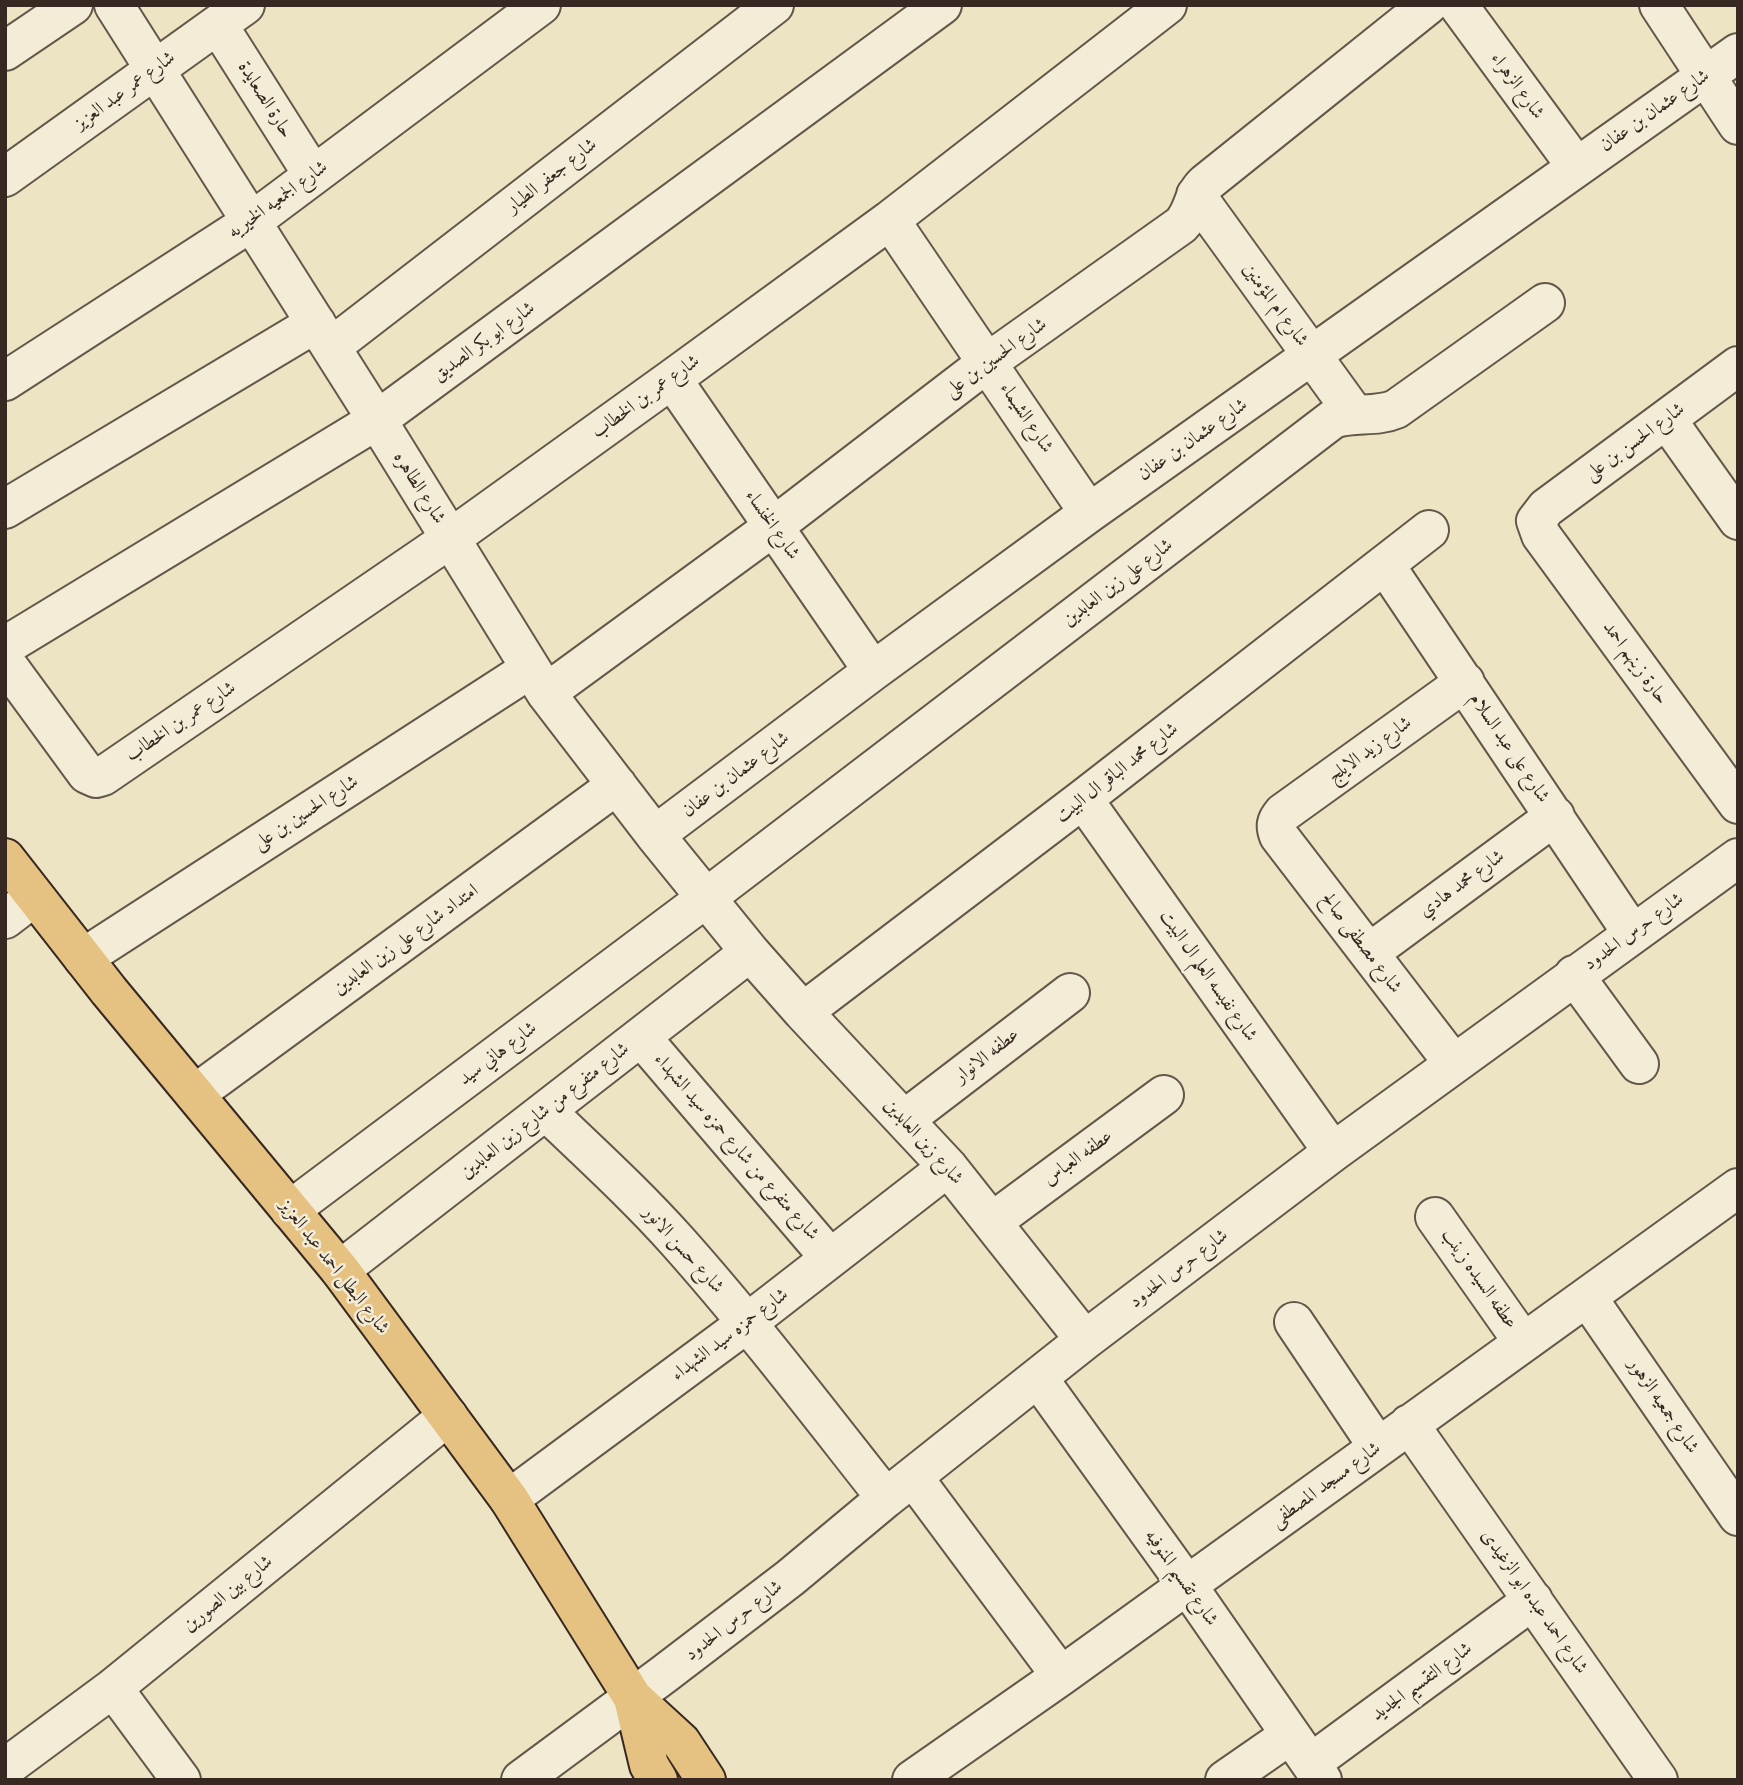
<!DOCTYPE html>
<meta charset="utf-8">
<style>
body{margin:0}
#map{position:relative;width:1743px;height:1785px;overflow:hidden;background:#ece4c3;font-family:"IM FELL French Canon",serif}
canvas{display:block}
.frame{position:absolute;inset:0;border:7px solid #372821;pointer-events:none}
</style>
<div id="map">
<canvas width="1743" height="1785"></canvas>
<div class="frame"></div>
</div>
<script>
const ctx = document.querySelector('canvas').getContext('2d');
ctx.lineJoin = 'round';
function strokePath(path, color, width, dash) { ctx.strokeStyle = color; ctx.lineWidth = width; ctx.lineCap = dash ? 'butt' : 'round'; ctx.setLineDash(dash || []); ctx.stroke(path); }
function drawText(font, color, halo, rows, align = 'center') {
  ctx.font = font + ' "IM FELL French Canon",Amiri,serif'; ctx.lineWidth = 5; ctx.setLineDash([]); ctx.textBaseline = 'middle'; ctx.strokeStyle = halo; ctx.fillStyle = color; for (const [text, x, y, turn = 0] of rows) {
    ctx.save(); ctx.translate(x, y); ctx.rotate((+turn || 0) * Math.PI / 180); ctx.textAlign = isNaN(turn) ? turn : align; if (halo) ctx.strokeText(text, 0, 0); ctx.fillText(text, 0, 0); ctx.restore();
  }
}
const minor = new Path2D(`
 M114,5L377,420L546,693L655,835L750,952L803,1012L948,1167L1085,1340
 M1458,5L1576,166
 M1659,5L1738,125
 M218,25L313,175
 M5,51L73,5
 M5,177L245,5
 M1196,195L1355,415
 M890,220L1089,513
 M331,347L774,5
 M1738,366L1546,508L1536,521L1541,535L1738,804
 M672,379L873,671
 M5,381L251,222L541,5
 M1667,420L1738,520
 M5,509L316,323
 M1385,565L1632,933
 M5,646L377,420L942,5
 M5,662L87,774L96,778L103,776L451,538L672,379L890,220L1167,5
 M546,693L773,527L988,362L1181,225C1194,212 1192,195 1206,183L1428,5
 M1083,799L1333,1152
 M655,835L873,671L1089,513L1738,53
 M5,919L34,897
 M1369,953L1555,816
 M83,958L530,669
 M1574,975L1639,1064
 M803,1012L1083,799L1429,530
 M641,1037L830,1258
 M1454,1064L1279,836C1275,826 1276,821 1283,813L1465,682
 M195,1094L617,785
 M546,1111C591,1154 637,1196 678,1242C751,1324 818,1412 886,1498
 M904,1120L1070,993
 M290,1210L706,898L1333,419C1354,411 1375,418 1396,409L1545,303
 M1435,1217L1523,1342
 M992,1222L1164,1095
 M340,1270L750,952
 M1587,1297L1738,1516
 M1294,1322L1378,1447
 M1038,1378L1187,1585L1322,1780
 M1409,1424L1658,1780
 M913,1477L1061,1676
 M509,1499L747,1323L948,1167
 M113,1688L181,1780
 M1311,1763L1533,1600
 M5,1768L113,1688L448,1416
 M521,1780L663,1675L790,1578L886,1498L1085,1340L1333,1152L1738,858
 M912,1780L1061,1676L1738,1188
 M1225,1780L1290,1735`);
const major = new Path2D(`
 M5,858L109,991L340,1270L509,1499L633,1698L681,1742L706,1780
 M633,1698L649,1765L658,1780`);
const streetNames = [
 ["شارع الزهراء",1517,86,54],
 ["شارع عمر عبد العزيز",125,91,-36],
 ["حارة الصعايدة",265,100,58],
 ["شارع عثمان بن عفان",1655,111,-35],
 ["شارع جعفر الطيار",552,176,-38],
 ["شارع الجمعيه الخيريه",278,200,-36],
 ["شارع ام المؤمنين",1275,305,54],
 ["شارع ابو بكر الصديق",484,342,-36],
 ["شارع الحسين بن على",996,358,-36],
 ["شارع عمر بن الخطاب",646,397,-36],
 ["شارع الشيماء",1026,418,56],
 ["شارع عثمان بن عفان",1193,440,-35],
 ["شارع الحسن بن على",1635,442,-36],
 ["شارع الطاهره",419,488,58],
 ["شارع الخنساء",772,525,55],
 ["شارع على زين العابدين",1118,583,-37],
 ["حارة زينهم احمد",1635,663,54],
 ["شارع عمر بن الخطاب",181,722,-34],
 ["شارع على عبد السلام",1509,748,56],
 ["شارع زيد الايلج",1370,750,-36],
 ["شارع محمد الباقر ال البيت",1117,773,-38],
 ["شارع عثمان بن عفان",736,775,-37],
 ["شارع الحسين بن على",306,813,-33],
 ["شارع محمد هادي",1462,884,-36],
 ["شارع حرس الحدود",1634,932,-36],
 ["امتداد شارع على زين العابدين",406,940,-36],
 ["شارع مصطفى صالح",1361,943,53],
 ["شارع نفيسه العلم ال البيت",1208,976,55],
 ["شارع هاني سيد",498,1054,-37],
 ["عطفه الانوار",987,1056,-38],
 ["شارع متفرع من شارع زين العابدين",545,1111,-38],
 ["شارع زين العابدين",923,1142,48],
 ["شارع متفرع من شارع حمزه سيد الشهداء",736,1147,49],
 ["عطفه العباس",1078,1158,-36],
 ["شارع حسن الانور",683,1250,48],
 ["شارع البطل احمد عبد العزيز",334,1267,52],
 ["شارع حرس الحدود",1179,1269,-37],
 ["عطفه السيده زينب",1479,1279,55],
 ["شارع حمزه سيد الشهداء",730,1335,-37],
 ["شارع جمعيه الزهور",1663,1406,56],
 ["شارع مسجد المصطفى",1326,1485,-36],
 ["شارع تقسيم المنوفيه",1181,1578,55],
 ["شارع بين الصورين",228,1594,-39],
 ["شارع احمد عبده ابو الزغيدى",1534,1602,55],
 ["شارع حرس الحدود",734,1621,-38],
 ["شارع التقسيم الجديد",1422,1682,-36]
];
strokePath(minor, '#64574a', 42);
strokePath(major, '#372821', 42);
strokePath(minor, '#f3edd8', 38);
strokePath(major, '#e6c282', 38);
drawText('19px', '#372821', '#f3edd8', streetNames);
</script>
